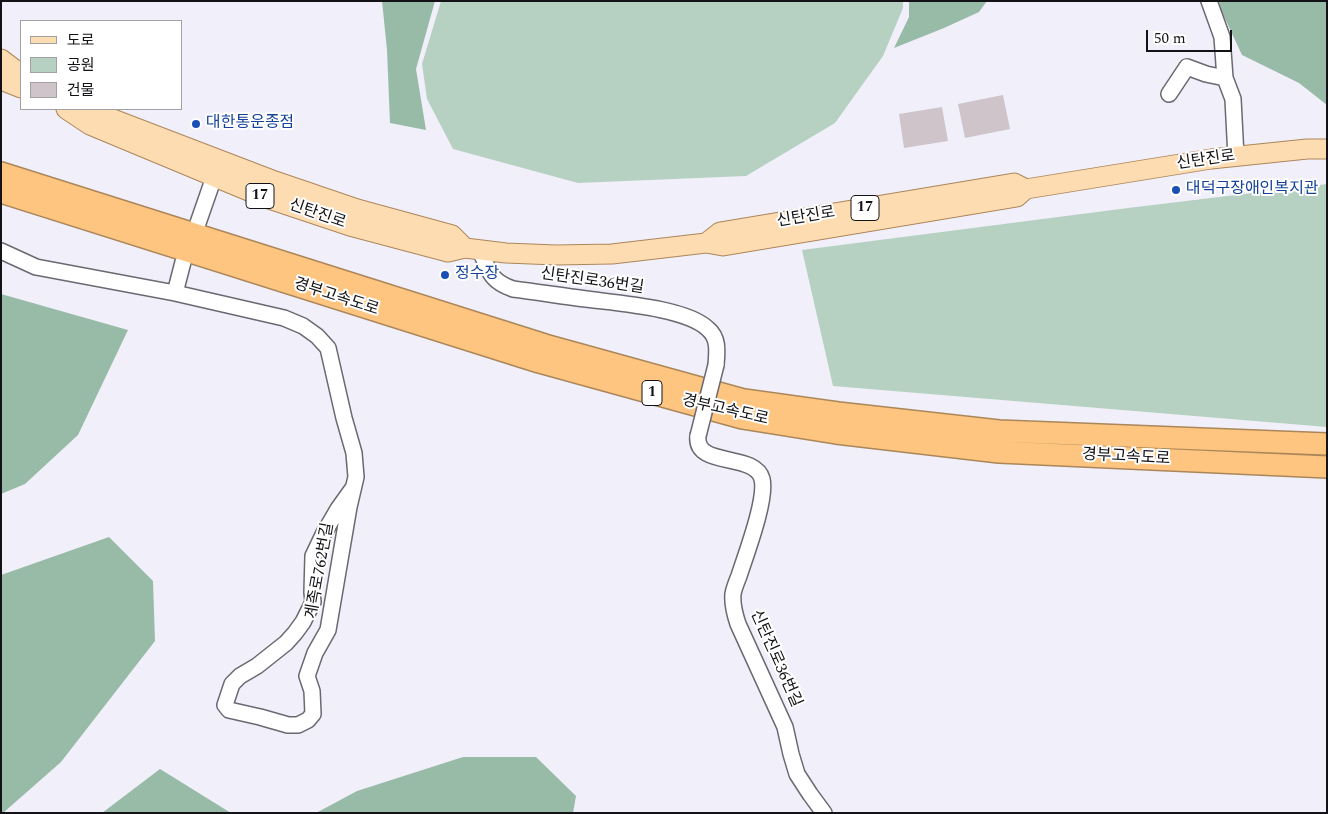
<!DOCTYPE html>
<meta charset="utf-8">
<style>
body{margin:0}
#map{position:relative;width:1328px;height:814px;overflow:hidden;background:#f1f0fa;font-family:Spectral,"Noto Sans KR",serif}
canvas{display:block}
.frame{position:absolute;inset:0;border:2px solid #131216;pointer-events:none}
.legend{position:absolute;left:20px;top:20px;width:162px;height:90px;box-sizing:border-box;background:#fff;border:1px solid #a1a0a2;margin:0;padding:6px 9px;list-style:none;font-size:15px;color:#131216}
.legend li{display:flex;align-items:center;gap:10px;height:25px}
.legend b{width:25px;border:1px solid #a1a0a2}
.scale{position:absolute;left:1146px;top:30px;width:86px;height:22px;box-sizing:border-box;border:2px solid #131216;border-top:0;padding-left:6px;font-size:15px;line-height:18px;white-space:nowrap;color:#131216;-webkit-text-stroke:4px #fff;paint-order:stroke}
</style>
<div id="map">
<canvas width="1328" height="814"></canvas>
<div class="frame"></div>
<ul class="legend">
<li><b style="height:6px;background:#fedcb2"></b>도로</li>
<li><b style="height:14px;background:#b6d1c1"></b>공원</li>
<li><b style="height:14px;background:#cec4c9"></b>건물</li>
</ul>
<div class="scale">50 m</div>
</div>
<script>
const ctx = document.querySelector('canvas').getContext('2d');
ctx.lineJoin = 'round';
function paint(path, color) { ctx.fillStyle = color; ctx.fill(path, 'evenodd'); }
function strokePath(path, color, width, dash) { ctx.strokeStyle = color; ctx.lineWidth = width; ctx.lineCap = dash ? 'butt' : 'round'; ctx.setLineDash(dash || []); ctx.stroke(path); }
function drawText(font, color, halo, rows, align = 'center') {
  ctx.font = font + ' Spectral,"Noto Sans KR",serif'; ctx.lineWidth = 4; ctx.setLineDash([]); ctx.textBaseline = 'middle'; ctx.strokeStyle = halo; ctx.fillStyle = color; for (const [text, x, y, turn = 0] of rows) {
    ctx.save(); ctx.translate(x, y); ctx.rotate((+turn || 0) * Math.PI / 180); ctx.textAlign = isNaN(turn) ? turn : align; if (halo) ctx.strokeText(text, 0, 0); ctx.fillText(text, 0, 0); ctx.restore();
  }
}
const green = new Path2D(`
 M441,1H903V8L883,56L835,123L746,176L578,183L453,149L427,99L422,64Z
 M1327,184V427L833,386L802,250L1128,208Z`);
const forest = new Path2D(`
 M382,1H435L416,69L426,130L390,123L387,50Z
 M909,1H987L979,12L944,28L894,48L909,17Z
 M1219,1H1327V105L1299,83L1242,55L1221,10Z
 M1,294L128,330L78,435L25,484L1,494Z
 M109,537L153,581L155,641L61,762L3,813H1V575Z
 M463,757H536L576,796L573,813H316L357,791Z
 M160,769L231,813H102Z`);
const building = new Path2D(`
 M1003,95L1010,129L965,138L958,104Z
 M942,107L948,141L904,148L899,114Z`);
const minor = new Path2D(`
 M1209,1L1222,37L1225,78L1233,99L1236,157
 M1169,94L1187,67L1206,74L1225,78
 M198,223L214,177
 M480,250C489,271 490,281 513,289C537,292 562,296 586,299C616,303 687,308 708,329C719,338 717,352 716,365
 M1,251L36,267L175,293L284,318L303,326L317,336L328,348L344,418L354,453L356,477L349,507L328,630L315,653L307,676L312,691L313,714L308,720L298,725H288L260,717L229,710L225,705L232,684L240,676L257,666L286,643L295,633L303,622L313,602L312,592L313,556L324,533L338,509L353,488
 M175,293L183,262
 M698,436C694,468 755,452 762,479C767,499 746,554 739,576C737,581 734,588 733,594C732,604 735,615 738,624L785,727L791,754L797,774L810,794L824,813`);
const major = new Path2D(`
 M1,59L21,74
 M1,80L21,88
 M66,109L90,125L263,197L350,226L448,252L465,248L506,253L556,255L612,254L706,243L723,246L1017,197L1026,189
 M87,109L275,181L357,209L452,235L465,248
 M706,243L720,232L1014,183L1026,189L1211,159L1307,149H1327`);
const highway = new Path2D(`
 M1,173L545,345L744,400L838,413L999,431L1327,444
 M1,192L539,362L742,418L836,433L999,452L1327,467`);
const minorBridge = new Path2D(`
 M698,436L716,365`);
const markers = [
 [196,124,5,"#1a4fb4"],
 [1176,190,5,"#1a4fb4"],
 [445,275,5,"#1a4fb4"]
];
const shields = [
 [260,196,28],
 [865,208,28],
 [652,393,20]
];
const shieldNames = [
 ["17",260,196],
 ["17",865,208],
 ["1",652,393]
];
const transitNames = [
 ["대한통운종점",206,124],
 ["대덕구장애인복지관",1186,190],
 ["정수장",455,275]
];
const streetNames = [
 ["신탄진로",1206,161,-8],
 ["신탄진로",317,215,19],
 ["신탄진로",806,218,-9],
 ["신탄진로36번길",592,282,8],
 ["경부고속도로",336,298,18],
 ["경부고속도로",725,411,13],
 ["경부고속도로",1126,458,3],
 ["계족로762번길",321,571,-80],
 ["신탄진로36번길",775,659,66]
];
paint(green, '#b6d1c1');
paint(forest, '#98bba7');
paint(building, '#cec4c9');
strokePath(minor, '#6a6971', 18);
strokePath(major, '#ab865a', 21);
strokePath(highway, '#ab865a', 24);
strokePath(minor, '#fff', 15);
strokePath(major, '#fedcb2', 19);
strokePath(highway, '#fdc57f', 21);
strokePath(minorBridge, '#6a6971', 18, []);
strokePath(minorBridge, '#fff', 15);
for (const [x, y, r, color] of markers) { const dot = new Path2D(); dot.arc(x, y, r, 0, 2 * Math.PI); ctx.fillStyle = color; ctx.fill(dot); strokePath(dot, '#fff', 2); }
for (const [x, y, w] of shields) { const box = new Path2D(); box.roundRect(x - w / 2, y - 12.5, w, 25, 4); ctx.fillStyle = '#fff'; ctx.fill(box); strokePath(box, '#131216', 1); }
drawText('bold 15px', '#131216', null, shieldNames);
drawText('16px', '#164399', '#fff', transitNames, 'left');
drawText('16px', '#131216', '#fff', streetNames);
</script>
